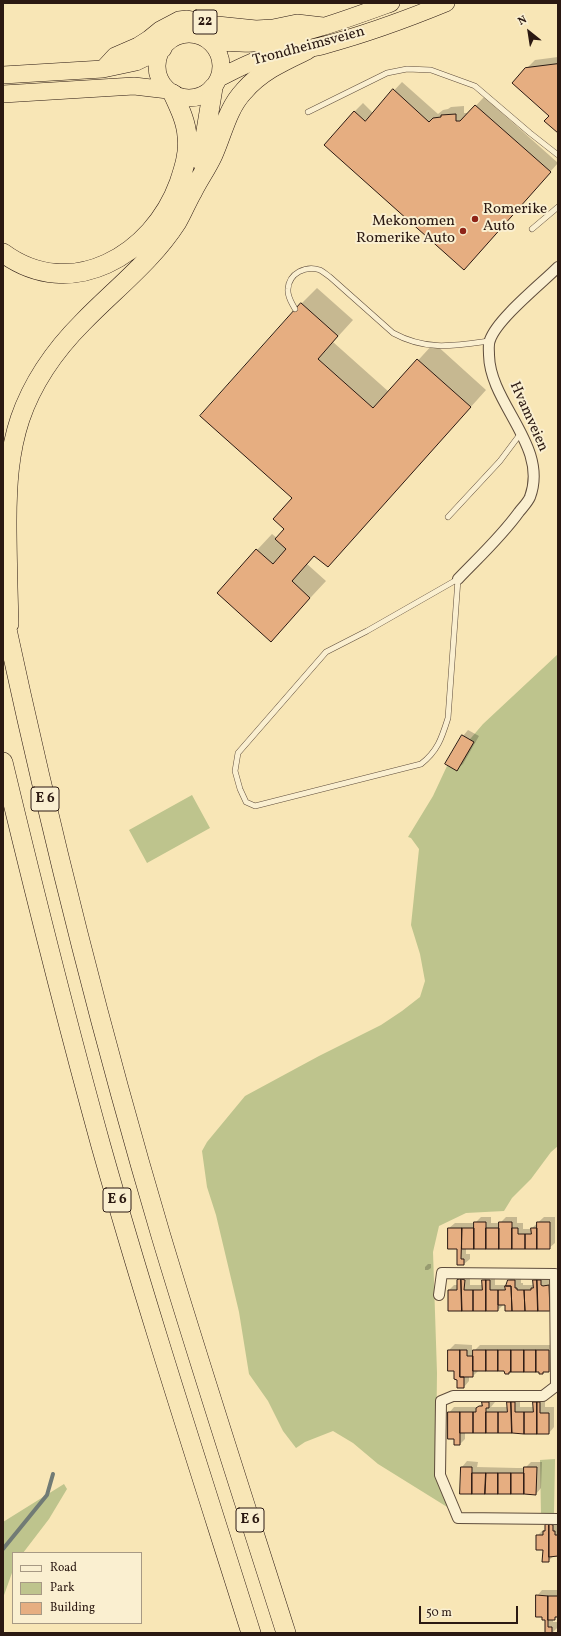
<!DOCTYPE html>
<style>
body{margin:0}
#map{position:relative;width:561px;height:1636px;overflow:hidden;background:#f8e6b6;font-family:Vollkorn,serif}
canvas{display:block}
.frame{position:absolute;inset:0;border:4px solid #2b1912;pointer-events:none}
.legend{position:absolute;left:12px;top:1552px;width:130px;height:72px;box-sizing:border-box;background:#faefd0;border:1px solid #a79984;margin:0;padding:5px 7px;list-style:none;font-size:12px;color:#2b1912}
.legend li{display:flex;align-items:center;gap:8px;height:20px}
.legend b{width:20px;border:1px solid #a79984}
.north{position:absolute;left:509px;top:12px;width:40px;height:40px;-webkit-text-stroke:3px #faefd0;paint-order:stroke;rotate:330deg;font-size:11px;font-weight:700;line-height:16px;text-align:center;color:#2b1912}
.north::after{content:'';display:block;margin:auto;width:14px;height:18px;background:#2b1912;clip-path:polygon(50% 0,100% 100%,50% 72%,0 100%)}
.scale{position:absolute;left:419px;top:1606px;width:99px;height:18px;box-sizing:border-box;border:2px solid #2b1912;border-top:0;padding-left:5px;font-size:12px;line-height:14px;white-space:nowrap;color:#2b1912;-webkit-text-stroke:3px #faefd0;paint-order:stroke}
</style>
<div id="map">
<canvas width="561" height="1636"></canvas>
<div class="frame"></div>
<ul class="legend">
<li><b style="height:5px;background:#faefd0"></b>Road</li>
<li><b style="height:11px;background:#bec48d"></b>Park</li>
<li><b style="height:11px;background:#e6ae81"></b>Building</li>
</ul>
<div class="north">N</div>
<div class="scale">50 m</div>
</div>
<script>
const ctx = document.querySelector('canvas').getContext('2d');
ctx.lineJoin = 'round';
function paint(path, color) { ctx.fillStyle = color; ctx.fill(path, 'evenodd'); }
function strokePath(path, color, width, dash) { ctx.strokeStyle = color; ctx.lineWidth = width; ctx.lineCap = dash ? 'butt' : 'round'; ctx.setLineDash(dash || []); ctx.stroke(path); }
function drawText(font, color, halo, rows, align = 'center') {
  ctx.font = font + ' Vollkorn,serif'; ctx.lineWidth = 4; ctx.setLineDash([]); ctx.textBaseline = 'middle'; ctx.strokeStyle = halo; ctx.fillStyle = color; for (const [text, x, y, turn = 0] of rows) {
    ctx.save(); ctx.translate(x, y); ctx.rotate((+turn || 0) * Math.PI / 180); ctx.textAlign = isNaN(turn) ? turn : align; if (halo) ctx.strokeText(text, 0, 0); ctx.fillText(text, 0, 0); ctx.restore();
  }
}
const green = new Path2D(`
 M558,654V1146L551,1152L531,1179L512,1198L504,1211L466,1213L439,1226L433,1252L437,1373L436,1455L452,1510L378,1464L353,1443L333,1431L305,1442L296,1448L283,1431L268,1401L249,1374L239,1312L216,1215L207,1187L202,1151L207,1142L245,1096L319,1056L381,1025L402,1011L420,997L425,981L420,954L411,925L419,849L411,838L408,837L433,796L447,766L483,724Z
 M192,795L210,828L147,863L129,830Z
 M555,1459L554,1514L541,1515L540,1460Z
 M64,1484L67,1489L49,1519L23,1553H13V1570L3,1598V1522Z`);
const shadow = new Path2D(`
 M558,57V131L526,69L535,60Z
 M402,82L438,114L443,110L448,109L451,107L464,106V113H469L484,97L558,163L472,260L354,112L363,103L373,113Z
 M317,288L353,320L333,342L389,392L434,343L486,390L328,566L315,555L307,564L326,581L271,640L257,550L272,534L277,538L286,529L293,498L301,304Z
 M468,730L479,736L463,764L457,769L463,736Z
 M481,1217H491V1223H500L506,1217H517V1223H523V1229H531L544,1217H555V1243L549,1248H466V1254H470V1259L464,1264H458V1248L449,1228L455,1223H475Z
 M428,1264H431V1268L428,1270H425V1267Z
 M464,1274H470V1285H483V1280L489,1274H495V1285H508L509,1280L514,1275H521V1283H523V1285H534V1280L540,1275H546V1279L554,1280L555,1305L549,1310L504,1304L498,1310L449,1290L454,1285H458V1280Z
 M455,1344L472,1345V1351H474L480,1345H555L554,1365L549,1371H545L543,1373L540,1371H511L509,1373L505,1370H479L473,1376H469V1381L464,1387L458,1379L449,1350Z
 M488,1397H495V1402L491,1407H508V1402L514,1397H520V1407H534V1402L540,1397H545V1407H554V1427L549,1433L465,1432V1439L460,1444L455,1438L449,1413L454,1407H479Z
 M467,1461L478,1462L477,1467L517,1468H525L531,1462H542L541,1488L536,1494L461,1493L462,1467Z
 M552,1519H558V1556H554L548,1561L537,1536L543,1530H545L546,1525Z
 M542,1590H558V1616L553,1619V1622H558V1627L552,1633L546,1632V1619L537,1596Z`);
const stream = new Path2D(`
 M3,1549L47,1495L53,1474`);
const building = new Path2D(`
 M558,64V133L544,121L549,116L512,83L525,68Z
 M393,89L429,122L433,118L441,117V115L456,114V121H460L475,105L551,172L464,270L324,145L354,111L365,121Z
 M301,303L338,336L318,359L373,408L417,359L471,407L328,567L314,556L292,581L310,598L271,642L217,593L256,549L273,564L286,549L275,539L284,529L273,519L292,498L200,416Z
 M462,735L474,742L457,771L445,764Z
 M474,1222H486V1249H474Z
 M499,1222H512V1249H499Z
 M537,1222H550V1249H537Z
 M448,1228H462L461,1259H464V1265H457V1249H448Z
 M462,1228H474V1249H462Z
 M486,1228H499V1249H486Z
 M512,1228H518V1234H525V1249H512Z
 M531,1228H537V1249H525V1234H531Z
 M461,1279L462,1311H448V1290H457V1280Z
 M461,1279L465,1280L464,1290H473V1311H462Z
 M482,1280H486V1311H473V1290H482Z
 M486,1280H490V1290H498V1311H486Z
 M508,1280H515V1288H517V1290H524L525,1311H512L511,1286H506Z
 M533,1280H537L538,1311H525L524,1290H531V1288H533Z
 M537,1280H541V1285L543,1286L549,1285L550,1311H538Z
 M505,1286H511L512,1311H505V1305H498V1290H505Z
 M448,1350H460V1377H464V1388H457V1380L454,1379V1371H448Z
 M460,1350H467V1356H473V1377H460Z
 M473,1350H486V1371H473Z
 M486,1350H498V1371H486Z
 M498,1350H511V1372H509V1374H505L504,1371H498Z
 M511,1350H524V1372H511Z
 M524,1350H536V1372H524Z
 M536,1350H549V1372H543V1374H539V1372H536Z
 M482,1402H489V1408H486V1433H473V1412H476V1408L479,1406H482Z
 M507,1402H511L512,1433H498V1412H507Z
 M511,1402H515V1412H524V1434L512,1433Z
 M533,1402H537V1434H524V1412H533Z
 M537,1402H540V1413H549V1434H537Z
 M448,1412H460V1445H454V1439H448Z
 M460,1412H473V1433H460Z
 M486,1412H498V1433H486Z
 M461,1467H472V1494H460Z
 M524,1467H537L536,1495L524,1494Z
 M472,1473H486L485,1494H472Z
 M486,1473H498V1494H485Z
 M498,1473H511V1494H498Z
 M511,1473H524V1494H511Z
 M549,1524V1562H542L543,1550H536V1535H543V1531H545V1525Z
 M549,1524L553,1525V1531H555V1535H558V1556L549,1557Z
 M536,1595L548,1596V1627H552V1633H545V1620H542V1617H536Z
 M548,1596H558V1617H555V1620H548Z`);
const service = new Path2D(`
 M308,112L387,73L407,69L431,70L475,86L530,133L558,155
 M532,229L558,207
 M295,309C292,303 287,297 288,289C289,273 306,265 320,270C324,272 327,275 330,277L393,333C426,351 453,346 489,341
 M448,517L500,461L521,433
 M458,579L448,718C442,737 438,751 421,764L255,806L246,802L240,789L235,771L238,753L326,652L367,631Z`);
const minor = new Path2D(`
 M458,579C479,557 501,537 519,512C523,507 528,502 530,497C549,446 490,404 489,355C489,350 488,344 490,340C497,319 541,284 558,267
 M439,1295L442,1273L555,1274L556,1386L543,1396H453L441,1401L440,1475L458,1518L558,1519`);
const trunk = new Path2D(`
 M157 66a32 32 0 1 1 64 0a32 32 0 1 1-64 0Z
 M209,41C223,42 238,44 252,43C299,37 347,19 391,3
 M103,69L115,56L138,46L149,39L160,30L179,20L187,19L217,25L256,29L273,28L297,23L323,26
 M3,75L103,69L136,62L163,49
 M219,78C237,69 255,59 275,54C291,50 308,50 325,45C366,34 407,19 446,3
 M3,94L134,86L168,90`);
const motorway = new Path2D(`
 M201,161L213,88
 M3,253C71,303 153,255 179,183C184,168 189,153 187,136C186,121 179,107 173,94
 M3,611C48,821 100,1030 161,1236C201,1369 244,1501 286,1633
 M9,624C8,589 7,555 7,521C7,486 9,452 20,419C33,381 55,350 83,322C115,289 152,261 177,222C183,212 187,201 193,191C199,179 207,168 213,155C223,133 227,109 244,91C261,71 284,61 307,50
 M3,762C34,891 66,1019 101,1146C147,1309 200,1471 251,1633`);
const markers = [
 [475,219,4,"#8f2418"],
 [463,231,4,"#8f2418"]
];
const shields = [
 [205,22,24],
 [45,799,28],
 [117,1200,28],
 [250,1520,28]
];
const shieldNames = [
 ["22",205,22],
 ["E 6",45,799],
 ["E 6",117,1200],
 ["E 6",250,1520]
];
const streetNames = [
 ["Trondheimsveien",309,47,-15],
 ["Hvamveien",528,417,66]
];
const poiNames = [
 ["Romerike",483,210],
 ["Auto",483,227],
 ["Mekonomen",455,222,"right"],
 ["Romerike Auto",455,239,"right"]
];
paint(green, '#bec48d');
paint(shadow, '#0003');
strokePath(stream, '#717b75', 4);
paint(building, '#e6ae81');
strokePath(building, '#2b1912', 1);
strokePath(service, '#5e4c3b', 6);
strokePath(minor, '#5e4c3b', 12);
strokePath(trunk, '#2b1912', 18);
strokePath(motorway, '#2b1912', 20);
strokePath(service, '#faefd0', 5);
strokePath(minor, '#faefd0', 10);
strokePath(trunk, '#f8e6b6', 17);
strokePath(motorway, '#f8e6b6', 19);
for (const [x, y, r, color] of markers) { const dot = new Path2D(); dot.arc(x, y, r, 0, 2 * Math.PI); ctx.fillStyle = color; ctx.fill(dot); strokePath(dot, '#faefd0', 1.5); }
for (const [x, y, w] of shields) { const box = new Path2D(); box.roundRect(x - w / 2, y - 12, w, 24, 3); ctx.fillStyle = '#faefd0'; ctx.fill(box); strokePath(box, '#2b1912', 1); }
drawText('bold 14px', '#2b1912', null, shieldNames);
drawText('15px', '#2b1912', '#faefd0', streetNames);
drawText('15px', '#2b1912', '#faefd0', poiNames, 'left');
</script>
